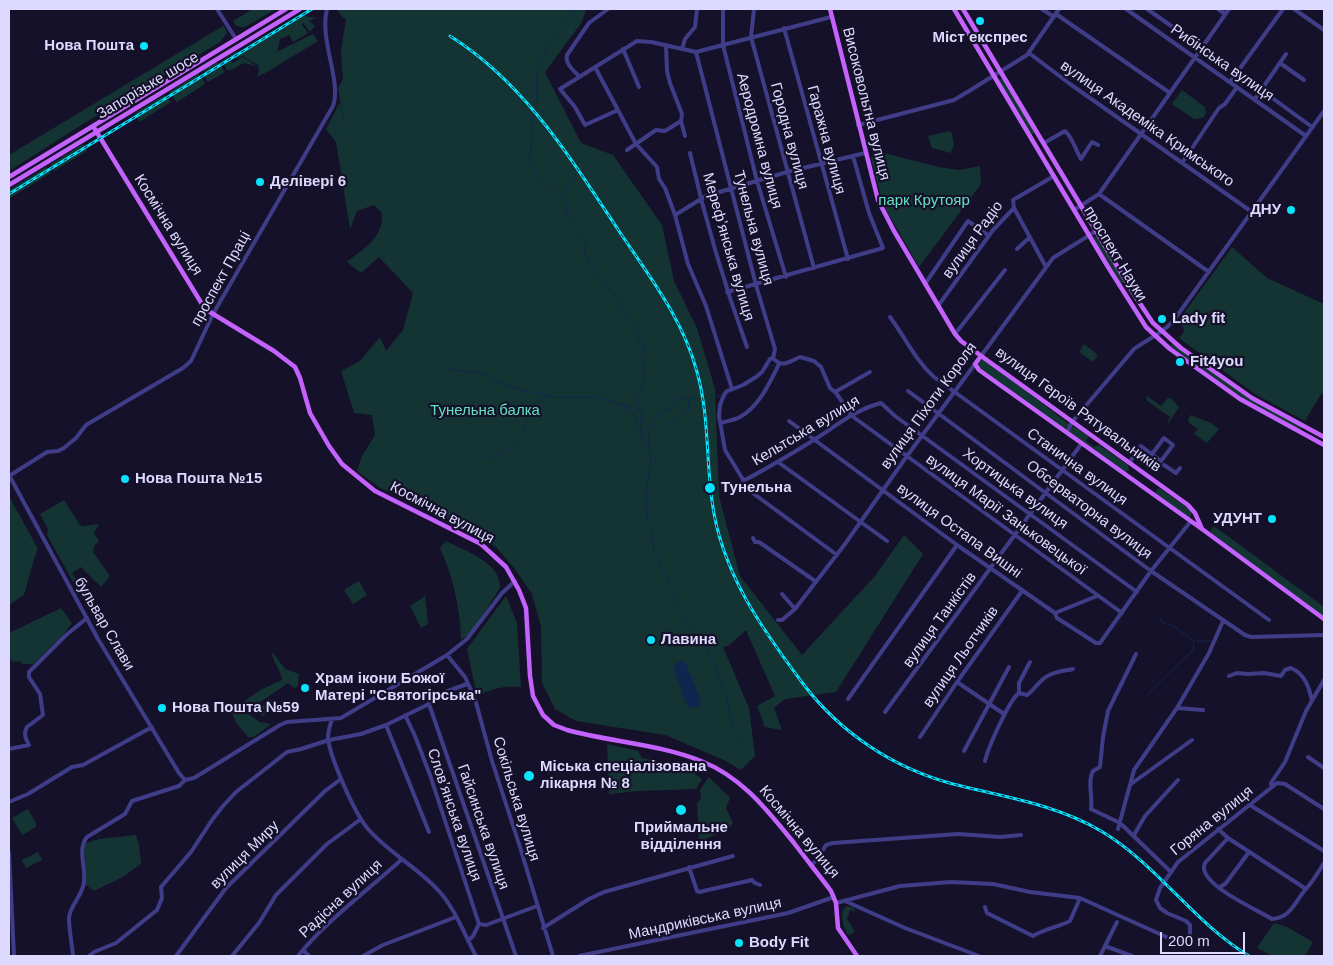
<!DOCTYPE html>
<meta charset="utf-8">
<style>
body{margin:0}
#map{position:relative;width:1333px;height:965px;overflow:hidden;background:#15112a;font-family:Arial,sans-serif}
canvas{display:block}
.frame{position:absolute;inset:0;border:10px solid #dedaff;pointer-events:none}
.scale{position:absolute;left:1160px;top:932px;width:85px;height:22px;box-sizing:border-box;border:2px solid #dedaff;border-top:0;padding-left:6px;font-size:15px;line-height:18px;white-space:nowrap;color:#dedaff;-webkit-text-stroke:4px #15112a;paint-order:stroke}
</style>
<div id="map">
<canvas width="1333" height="965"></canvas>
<div class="frame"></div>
<div class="scale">200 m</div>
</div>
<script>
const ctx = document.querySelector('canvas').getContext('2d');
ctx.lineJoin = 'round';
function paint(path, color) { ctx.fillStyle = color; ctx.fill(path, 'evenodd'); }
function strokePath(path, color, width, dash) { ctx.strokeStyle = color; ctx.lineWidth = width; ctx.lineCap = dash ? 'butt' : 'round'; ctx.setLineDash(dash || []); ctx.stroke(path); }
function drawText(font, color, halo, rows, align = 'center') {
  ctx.font = font + ' Arial,sans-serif'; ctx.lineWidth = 4.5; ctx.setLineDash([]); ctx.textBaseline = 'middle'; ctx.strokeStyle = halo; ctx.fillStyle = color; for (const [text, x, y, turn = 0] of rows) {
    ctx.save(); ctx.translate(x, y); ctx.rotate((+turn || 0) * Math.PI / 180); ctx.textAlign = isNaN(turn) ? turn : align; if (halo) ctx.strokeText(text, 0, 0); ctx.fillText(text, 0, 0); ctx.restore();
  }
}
const green = new Path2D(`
 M253,9H276L245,27C239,28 235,26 233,21Z
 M336,9H586L582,22L545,72L581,143L613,155L662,225L674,281L697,328L715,389L719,496L740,576L802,655L875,576L904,535L923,554L836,692L785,699L774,708L782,730L765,727L757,706L775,696L746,630L728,646L723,647L749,708L755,756L741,770L724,760L665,735L576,721L555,709L542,683L541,627L532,594L514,568L496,547L471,531L413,501L380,488L357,471L362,456L375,435L372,415L354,413L341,371L360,361L380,337L386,351L403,330L413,293L379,257L361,273L347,262C365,247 383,239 382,213L374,205L357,211L350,229L336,142L326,129L340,102L345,126L338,88L343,79L341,53L346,18H343Z
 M304,16L316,18L309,21L315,26L310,32L303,23L302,25L308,33L293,42L289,35L280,39L277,52L313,34L318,41L267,72L257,77L259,70L258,65L242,56L237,59L229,56L236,52L239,54Z
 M223,26L225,28L227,33L220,42L83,124L9,171V155Z
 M228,57L233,63L242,57L257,66L244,63L231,70H227L222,61Z
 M216,63H219L225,72L208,82L205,77L204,70Z
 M198,74L202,78L205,84L177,102L169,92Z
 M1002,78L1035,132L1031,135L998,80Z
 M1182,90L1205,107L1206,113L1203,118L1194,119L1172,104Z
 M165,95L171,102L139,122L135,113Z
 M951,131L954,144L951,153L932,148L928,136Z
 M83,144L87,151L54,171L51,164Z
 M880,152L938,167L959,170L980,166L981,184L919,267L887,211L881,197L871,158Z
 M46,167L51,173L10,198L9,190Z
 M1097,235L1125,281L1121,284L1093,238Z
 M1232,247L1267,278L1324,304V395L1321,394L1305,421L1255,394L1179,338L1184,332L1183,327L1177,323Z
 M1173,343L1244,394L1302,427L1300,430L1243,399L1170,346Z
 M1084,344L1098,355L1093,362L1079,352Z
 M981,360H985L1069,424L1066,428H1063L981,369L978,364Z
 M1147,396L1161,406L1168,398H1171L1179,407L1166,427L1170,417L1146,400Z
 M1190,415L1211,423L1219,429L1207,443L1194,434L1198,429L1188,422Z
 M1072,426L1077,428L1089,436L1086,441L1094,447L1099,445L1128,465L1129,470L1125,472L1070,433L1069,431Z
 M1159,488L1191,510L1192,513L1190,517H1188L1155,493Z
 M9,496L38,549L34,559L24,595L9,605Z
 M64,500L80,525L84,526L99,524L94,533L99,541L94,546L93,552L110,576L101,587L81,567L72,573L82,589L78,591L47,535L48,529L40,514Z
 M1214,526L1324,607V617L1212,534L1210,531Z
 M446,541C465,551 501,562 500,588L470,635L461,639C460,608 453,576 440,548Z
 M359,581L367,595L353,604L344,590Z
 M425,596L428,624L421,628L410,606Z
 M506,596L517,623L521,687C506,685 491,689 477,696L467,649Z
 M61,608L72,623L64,634L33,664H22L19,661L12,662L9,656V633Z
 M272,652L285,669L299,674L298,686L294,688L288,683L259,703L246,708L242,704L243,702L260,690L282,680C281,670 272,661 272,652Z
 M273,699L278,707L262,716L258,709Z
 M237,709L241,713L250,715L259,722L271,724L254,737H248L237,724L231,711Z
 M607,744L638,751L642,758L684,766L702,779L696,789L638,791L609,794Z
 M709,777L730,798L726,808L733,823L728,829L699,842L697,803L701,799L700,790Z
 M28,809L36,823V827L22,835L12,818Z
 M136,835L139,845L141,864L121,878L94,891L86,885L84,847L86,843L99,839Z
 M38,852L42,860L26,868L22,860Z
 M847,906L854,908L855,912L850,910L847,919L855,932L848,935C843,926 841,920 843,909Z
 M1274,923L1287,927L1313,942L1305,956H1272L1257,948Z`);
const water = new Path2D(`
 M683,661L687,666L701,700L699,706L690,708L687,706L674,671V665L679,662Z`);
const stream = new Path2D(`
 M538,66L553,37L576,9
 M537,69C537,76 536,93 537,98C538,106 539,111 533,117V125L531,129C532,134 531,155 529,161C534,166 535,173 540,178C550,189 571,196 566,215L570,219L586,244L584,251L592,268L614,294L624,314L631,320L637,331L641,345L645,346L642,351L644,354L642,357L646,378L636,399L643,417L640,434L644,444L648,446L651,458L646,494L647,522
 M529,115L532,122
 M583,171L586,168
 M563,195L570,183L576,175
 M445,366L454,370L486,374L497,381L517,389L551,396
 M765,370L770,365L775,366
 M711,395L720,396
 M725,395L749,384
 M621,405L633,413L637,426L639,430
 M666,428L677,416L689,410V399
 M649,449V432L654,421L662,412L671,409L677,399L694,398
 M484,459C503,455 517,444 525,426C531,414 531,403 544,397H595L640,410
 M651,528L654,551L673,591L683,620L686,623
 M691,626L701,633L725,691
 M1196,641H1212
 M726,694L731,720L735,731L746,744
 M1147,697L1152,690L1193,650L1194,641L1173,626L1163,623L1160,619`);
const minor = new Path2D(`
 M217,9L236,39
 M723,9V45L757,181L786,277
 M754,9L751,37L814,268
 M1042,9L1054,17
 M1126,9L1306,136
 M1147,9L1203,48
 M1218,9L1225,14
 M1294,9L1324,30
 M1056,14L1170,93
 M784,28L848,259
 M666,45L667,71L670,83L682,114L681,121L685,136
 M623,49L639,87
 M682,49L685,39L695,27L697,9
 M696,52L756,285L775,349L773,358L770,359L762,372L756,377L743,385L727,391L724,395L720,405L719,416L725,450L750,491L837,555
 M1029,53L1070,84L1252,212
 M1280,63L1304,80
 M595,67L636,144L657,167L659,179L665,188L675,215L688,264L706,306L732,389
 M579,76C573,70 565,64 567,55L589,23L608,9
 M1249,81L1312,127
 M1230,82L1283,9
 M1255,99L1286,54
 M618,110L585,125L575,107L560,89L637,41L651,42L696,52L831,17
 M858,125L954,100L969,91L1027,55L1059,9
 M1044,143L1065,131C1073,138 1075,149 1081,159L1092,142L1098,145
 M627,150L656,130L665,131L681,121
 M690,153C705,219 724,284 747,347
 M1182,163L1219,108L1225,104L1237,87
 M1099,194L1209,272
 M1014,208L1046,267
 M1074,210L1099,194L1229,9
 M675,215L706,196L787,172L865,153
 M1017,249L1030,237
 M925,284L968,221L989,236
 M727,292L883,248L869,213L853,156
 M938,306L993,230L1014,208L1013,200L1054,176
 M890,317C905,337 915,360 934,377L1269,620
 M955,334L1005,270
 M981,356L1053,258L1096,231
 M773,358C782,369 790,361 800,357L814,361L821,367L830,388L836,393L852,416L1122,613
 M908,391L1151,571L1245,635L1251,637L1324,635
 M835,392L870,372
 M789,421L957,545L1055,613L1097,596
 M721,423C727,421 735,420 740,417C759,407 770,382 779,364
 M1067,432L1072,422L1134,349C1149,338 1161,335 1174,320L1324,111
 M778,462L887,541
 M1129,463L1141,446L1161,461L1173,445L1164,438L1152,454
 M1164,465L1176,473L1180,468
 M9,475L98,639L179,773L185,780
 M9,476L47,452L58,451L64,448L76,438L86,425L183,368L191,361L213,314L333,106C342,81 319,41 327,9
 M743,481C768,468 793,453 817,438C837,425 857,409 881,403L895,416L1137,592
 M753,538L755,542H759L815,581
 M782,594L795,609
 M1055,613L1057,618L1096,643H1100L1151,571L1191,521
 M778,620H782L795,609L845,544L907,456L975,364
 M1136,654L1108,711L1103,737L1100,767L1093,771C1087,781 1093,796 1091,809L1120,823L1171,872
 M447,655L465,677L475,699L492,761L520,847L553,956
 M1229,676L1237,673L1248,674L1264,673L1281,676L1285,670L1291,668C1305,674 1309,687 1312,701
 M957,682L1004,714
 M1019,693L1027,695C1034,690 1036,685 1042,680C1050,672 1063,671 1073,669
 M848,699L957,545
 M429,704L516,956
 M1177,708L1203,710
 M885,712L1082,443
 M405,715L415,736L430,775L479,924
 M332,719C330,725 328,732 328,738C330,758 355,814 368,829C389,853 417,867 438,890C455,908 464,934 476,956
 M386,725L429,832
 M920,737L957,682L1022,591
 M9,749L29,745C26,739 23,734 27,727L43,715L40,694L29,677V672L65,636L87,618
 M964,751L1009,667
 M1308,757L1324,768
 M985,761C988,748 1009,700 1019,693V683L1030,662
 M1131,784L1192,740
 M1272,787L1271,783L1285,762L1306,711L1324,680
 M9,802L28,794L72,767L83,765L152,727
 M1250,805L1324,851
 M1118,829L1134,770L1177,708L1209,653L1223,621
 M1218,829L1228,838L1306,889
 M1134,835L1145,816L1178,780
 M1228,838L1205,863C1195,883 1258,910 1272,919C1291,918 1295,901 1306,889C1313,881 1318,873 1324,863
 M9,852L14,956
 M811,865L817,860L826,845L833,843L958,834L1000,837L1021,835
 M689,867L697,891L699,892L752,880L755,883L760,885
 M1219,888L1226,883L1249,852
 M845,901L905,928L979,956
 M836,903L900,886L951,882L993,884L1030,892L1080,898L1162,935C1172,940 1181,944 1190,935V925L1186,921L1167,913L1160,908L1156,900L1160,888L1178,862L1277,783L1285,784L1324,809
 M985,907L987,913L1033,936C1045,929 1058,927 1070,921L1080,898
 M479,924L486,925L537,906
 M543,928L589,899L604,892L733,856
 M468,941L473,936L479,924
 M1105,946L1132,956
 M303,950L309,956
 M73,956C72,944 69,930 69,918C70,905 83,895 84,882C86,868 77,849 87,837L125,814L132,801L179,786L185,780L194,778L280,725L287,722L341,718L447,655L467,639L502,593L515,581
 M89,956L94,952L116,943L157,910L162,898L161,887L191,852L212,820L223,806L236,792L287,752L301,749L329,740L361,734L386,725L429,704V698L467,684
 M176,956L226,888L325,791L341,779
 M232,956L259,923L276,895L327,844L361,819
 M298,956C327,920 367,891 401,860
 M363,956L383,945L456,917
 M579,956L788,913L834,897
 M1100,956L1117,922`);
const major = new Path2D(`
 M830,9L878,200L894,231L955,334L961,341L984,358L1188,505L1195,513L1202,529
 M954,9L1108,267L1146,327L1170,349L1240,399L1324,445
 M963,9L1135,296L1153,323L1181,348L1252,398L1324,437
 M93,126L205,309L274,351L295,367L300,378L310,413L329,446L342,464L375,491L481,544L506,567L519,590L526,608L530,676L533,696L543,715L554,725L567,730C611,742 659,744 701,761C742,777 767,810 794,843C806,859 819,875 831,891L836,903L838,928L857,956
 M9,177L286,9
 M9,185L300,9
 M981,356L975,364L979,370L1202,529L1324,619`);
const rail = new Path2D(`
 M450,36C525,83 571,159 619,231C649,276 683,319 697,372C709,414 706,458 712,501C721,572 762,629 804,685C841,733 893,768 953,784C1004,797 1055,804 1101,831C1157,864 1193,922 1249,956
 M9,194L312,9`);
const markers = [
 [980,21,5,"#08e3fc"],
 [144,46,5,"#08e3fc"],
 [260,182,5,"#08e3fc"],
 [1291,210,5,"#08e3fc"],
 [1162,319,5,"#08e3fc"],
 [1180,362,5,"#08e3fc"],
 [125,479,5,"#08e3fc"],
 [710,488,6,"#08e3fc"],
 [1272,519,5,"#08e3fc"],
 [651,640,5,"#08e3fc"],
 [305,688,5,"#08e3fc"],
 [162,708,5,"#08e3fc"],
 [529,776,6,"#08e3fc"],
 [681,810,6,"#08e3fc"],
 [739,943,5,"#08e3fc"]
];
const poiNames = [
 ["Міст експрес",980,38,"center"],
 ["Нова Пошта",134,46,"right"],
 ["Делівері 6",270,182],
 ["ДНУ",1281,210,"right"],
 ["Lady fit",1172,319],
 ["Fit4you",1190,362],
 ["Нова Пошта №15",135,479],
 ["Тунельна",721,488],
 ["УДУНТ",1262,519,"right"],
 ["Лавина",661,640],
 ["Храм ікони Божої",315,679],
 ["Матері \"Святогірська\"",315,696],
 ["Нова Пошта №59",172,708],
 ["Міська спеціалізована",540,767],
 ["лікарня № 8",540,784],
 ["Приймальне",681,828,"center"],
 ["відділення",681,845,"center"],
 ["Body Fit",749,943]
];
const streetNames = [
 ["Рибінська вулиця",1222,63,35],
 ["Запорізьке шосе",148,86,-31],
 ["Високовольтна вулиця",866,104,76],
 ["вулиця Академіка Кримського",1147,124,35],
 ["Городна вулиця",789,136,75],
 ["Гаражна вулиця",826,140,75],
 ["Аеродромна вулиця",759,141,75],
 ["Космічна вулиця",168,225,58],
 ["Тунельна вулиця",753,228,75],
 ["вулиця Радіо",973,240,-54],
 ["Мерефʼянська вулиця",728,247,74],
 ["проспект Науки",1115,254,59],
 ["проспект Праці",221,279,-61],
 ["вулиця Піхоти Короля",929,406,-54],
 ["вулиця Героїв Рятувальників",1078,410,36],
 ["Кельтська вулиця",806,431,-31],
 ["Станична вулиця",1077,467,36],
 ["Хортицька вулиця",1015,489,36],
 ["Обсерваторна вулиця",1089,510,37],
 ["Космічна вулиця",442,513,28],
 ["вулиця Марії Заньковецької",1006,515,36],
 ["вулиця Остапа Вишні",959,531,36],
 ["вулиця Танкістів",940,620,-54],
 ["бульвар Слави",104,624,60],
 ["вулиця Льотчиків",961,657,-55],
 ["Сокільська вулиця",516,799,73],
 ["Словʼянська вулиця",454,815,71],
 ["Горяна вулиця",1212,821,-39],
 ["Гайсинська вулиця",483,827,71],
 ["Космічна вулиця",799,832,50],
 ["вулиця Миру",245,855,-45],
 ["Радісна вулиця",341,899,-43],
 ["Мандриківська вулиця",705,919,-12]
];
const parkNames = [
 ["парк Крутояр",924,201],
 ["Тунельна балка",485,411]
];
paint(green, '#143433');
paint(water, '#0f274f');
strokePath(stream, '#0f274f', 1);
strokePath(minor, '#403d88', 4);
strokePath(major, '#c462fd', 4.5);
strokePath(rail, '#08e3fc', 3);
strokePath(rail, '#15112a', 1, [4]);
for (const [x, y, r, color] of markers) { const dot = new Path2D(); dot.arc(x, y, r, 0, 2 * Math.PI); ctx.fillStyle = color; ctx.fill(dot); strokePath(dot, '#15112a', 2); }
drawText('bold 15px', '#dedaff', '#15112a', poiNames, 'left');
drawText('15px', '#dedaff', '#15112a', streetNames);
drawText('15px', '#65e0c1', '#15112a', parkNames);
</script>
